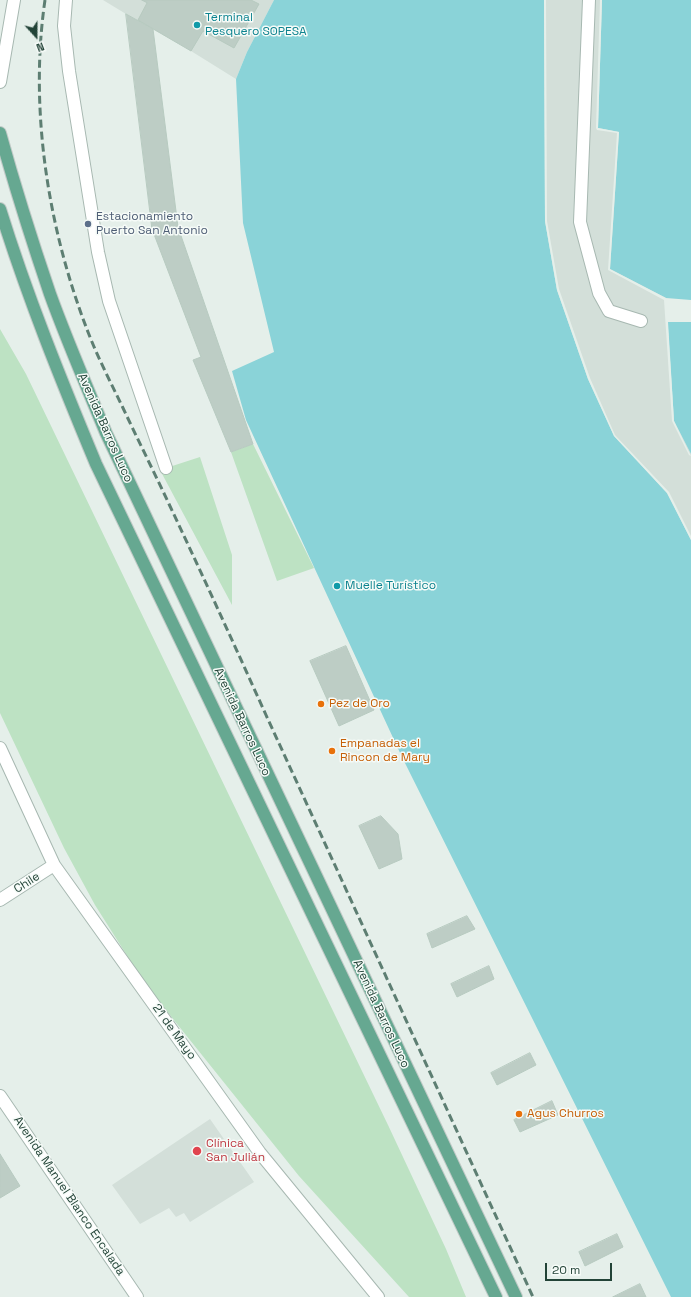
<!DOCTYPE html>
<meta charset="utf-8">
<style>
body{margin:0}
#map{position:relative;width:691px;height:1297px;overflow:hidden;background:#e5efea;font-family:"Space Grotesk",sans-serif}
canvas{display:block}
.north{position:absolute;left:16px;top:16px;width:40px;height:40px;-webkit-text-stroke:3px #f6fbf8;paint-order:stroke;rotate:159deg;font-size:11px;font-weight:700;line-height:16px;text-align:center;color:#224337}
.north::after{content:'';display:block;margin:auto;width:14px;height:18px;background:#224337;clip-path:polygon(50% 0,100% 100%,50% 72%,0 100%)}
.scale{position:absolute;left:545px;top:1263px;width:67px;height:18px;box-sizing:border-box;border:2px solid #224337;border-top:0;padding-left:5px;font-size:12px;line-height:14px;white-space:nowrap;color:#224337;-webkit-text-stroke:3px #f6fbf8;paint-order:stroke}
</style>
<div id="map">
<canvas width="691" height="1297"></canvas>
<div class="north">N</div>
<div class="scale">20 m</div>
</div>
<script>
const ctx = document.querySelector('canvas').getContext('2d');
ctx.lineJoin = 'round';
function paint(path, color) { ctx.fillStyle = color; ctx.fill(path, 'evenodd'); }
function strokePath(path, color, width, dash) { ctx.strokeStyle = color; ctx.lineWidth = width; ctx.lineCap = dash ? 'butt' : 'round'; ctx.setLineDash(dash || []); ctx.stroke(path); }
function drawText(font, color, halo, rows, align = 'center') {
  ctx.font = font + ' "Space Grotesk",sans-serif'; ctx.lineWidth = 3; ctx.setLineDash([]); ctx.textBaseline = 'middle'; ctx.strokeStyle = halo; ctx.fillStyle = color; for (const [text, x, y, turn = 0] of rows) {
    ctx.save(); ctx.translate(x, y); ctx.rotate((+turn || 0) * Math.PI / 180); ctx.textAlign = isNaN(turn) ? turn : align; if (halo) ctx.strokeText(text, 0, 0); ctx.fillText(text, 0, 0); ctx.restore();
  }
}
const built = new Path2D(`
 M103,0H274L247,52L236,79L191,51L126,14Z
 M544,0H602L598,128L619,132L666,298L674,421L691,454V540L667,493L614,436L588,379L557,290L545,221Z
 M210,1119L254,1182L190,1222L184,1213L176,1217L169,1208L140,1224L112,1185Z`);
const green = new Path2D(`
 M0,329L26,374L388,1125L446,1249L466,1297H409L299,1176L145,984L95,905L64,848L0,713Z
 M253,444L314,568L277,581L231,452Z
 M200,457L232,555V605L160,470Z`);
const water = new Path2D(`
 M274,0H544L545,221L557,290L588,379L614,436L667,493L691,540V1297H671L401,755L246,420L232,371L274,352L243,223L236,79L247,52Z
 M602,0H691V454L674,421L666,298L610,269L619,132L598,128Z`);
const pier = new Path2D(`
 M544,0H546L547,221L559,289L590,378L615,435L669,492L691,536V540L667,493L614,436L588,379L557,290L545,221Z
 M600,0H602L598,128L619,132L610,269L666,298L691,300V322H668L674,421L691,456L689,455L672,421L664,300L608,270L617,133L597,130L596,128Z`);
const building = new Path2D(`
 M142,0H251L259,4L234,48L203,31L191,51L138,20L147,3Z
 M126,14L153,29L178,227L253,444L231,452L193,360L201,357L152,229Z
 M346,646L374,710L339,726L310,661Z
 M381,816L398,834L402,859L379,869L359,826Z
 M467,916L475,929L432,948L427,934Z
 M489,966L494,979L457,997L451,984Z
 M530,1053L536,1065L497,1085L491,1073Z
 M552,1101L558,1115L520,1132L514,1120Z
 M0,1154L20,1186L0,1198Z
 M617,1234L623,1247L585,1266L579,1252Z
 M640,1284L646,1297H613Z`);
const minor = new Path2D(`
 M66,0L64,26L69,71L98,252L109,301L166,468
 M589,0L580,222L599,293L609,311L641,321
 M0,82L14,0
 M0,748L54,865L260,1153L378,1297
 M0,900L54,865
 M0,1096L137,1297`);
const major = new Path2D(`
 M0,133C15,187 32,241 50,294C67,341 87,387 106,433L516,1297
 M0,209C27,296 61,380 96,464L496,1297`);
const rail = new Path2D(`
 M45,0C29,109 48,229 88,332C98,358 111,383 123,408C138,440 154,472 169,504C202,574 234,644 266,715C355,909 444,1103 533,1297`);
const markers = [
 [197,25,4,"#0f9aa8"],
 [88,224,4,"#5c6f8a"],
 [337,586,4,"#0f9aa8"],
 [321,704,4,"#e8710a"],
 [332,751,4,"#e8710a"],
 [519,1114,4,"#e8710a"],
 [197,1151,5,"#e0444e"]
];
const cultureNames = [
 ["Terminal",205,18],
 ["Pesquero SOPESA",205,32],
 ["Muelle Turístico",345,586]
];
const serviceNames = [
 ["Estacionamiento",96,217],
 ["Puerto San Antonio",96,231]
];
const streetNames = [
 ["Avenida Barros Luco",105,428,66],
 ["Avenida Barros Luco",242,722,65],
 ["Chile",27,883,-33],
 ["Avenida Barros Luco",381,1014,65],
 ["21 de Mayo",174,1032,54],
 ["Avenida Manuel Blanco Encalada",69,1196,56]
];
const foodNames = [
 ["Pez de Oro",329,704],
 ["Empanadas el",340,744],
 ["Rincon de Mary",340,758],
 ["Agus Churros",527,1114]
];
const healthNames = [
 ["Clínica",206,1144],
 ["San Julián",206,1158]
];
paint(built, '#d3dfd9');
paint(green, '#bde2c3');
paint(water, '#8ad3d8');
paint(pier, '#e5efea');
paint(building, '#bdcdc5');
strokePath(building, '#b7cac0', 1);
strokePath(minor, '#a7b8b1', 14);
strokePath(major, '#c1cac7', 14);
strokePath(minor, '#fff', 12);
strokePath(major, '#66a891', 12);
strokePath(rail, '#5d7e72', 3, [8, 4]);
for (const [x, y, r, color] of markers) { const dot = new Path2D(); dot.arc(x, y, r, 0, 2 * Math.PI); ctx.fillStyle = color; ctx.fill(dot); strokePath(dot, '#f6fbf8', 1.5); }
drawText('12px', '#0d838f', '#f6fbf8', cultureNames, 'left');
drawText('12px', '#4e5e75', '#f6fbf8', serviceNames, 'left');
drawText('12px', '#224337', '#f6fbf8', streetNames);
drawText('12px', '#c56008', '#f6fbf8', foodNames, 'left');
drawText('12px', '#be3a42', '#f6fbf8', healthNames, 'left');
</script>
